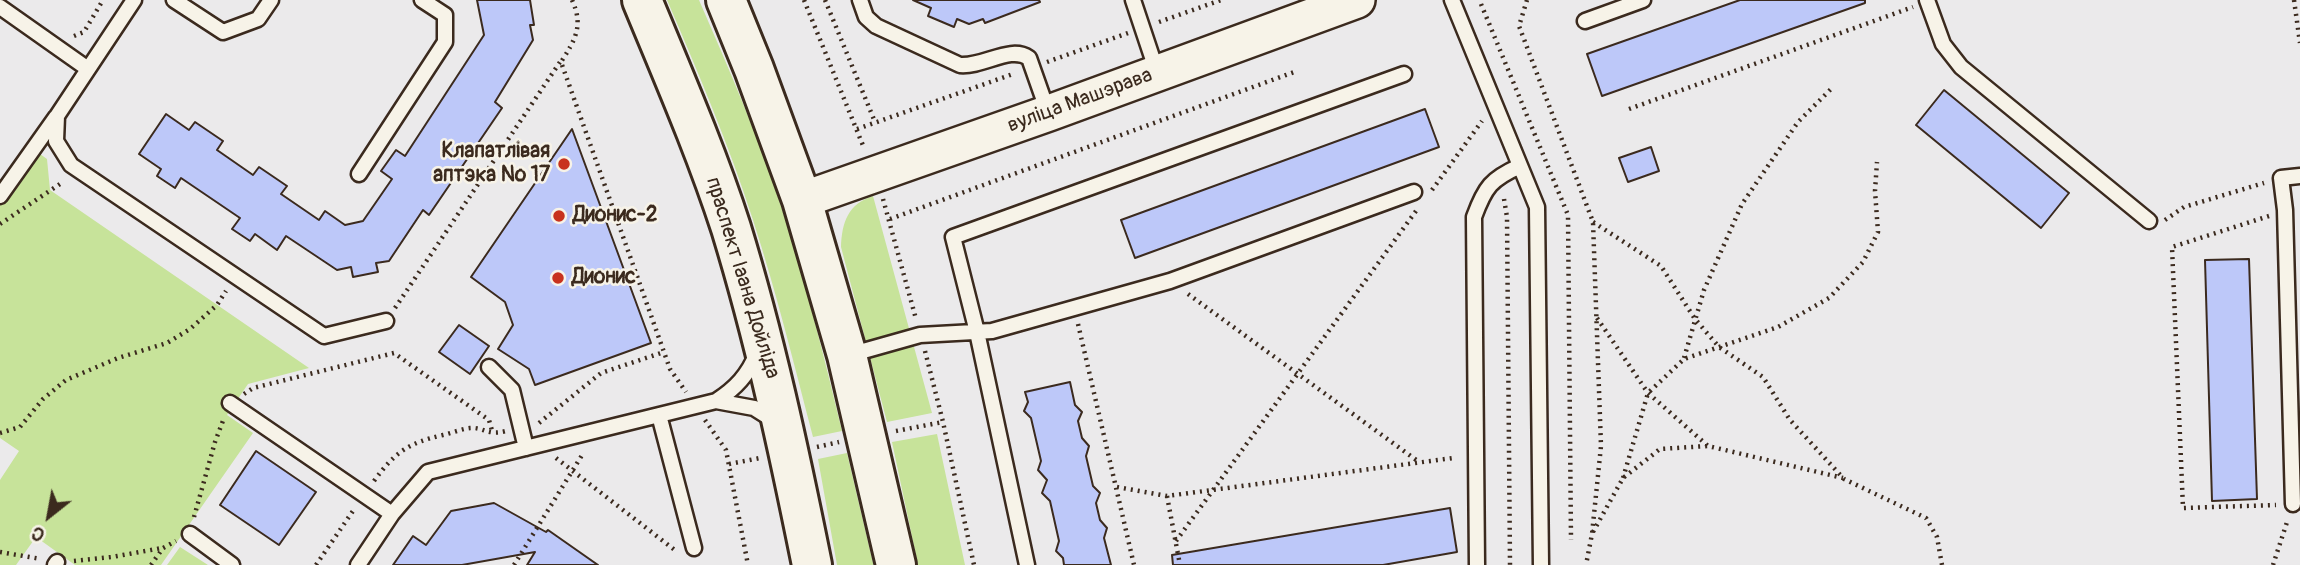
<!DOCTYPE html>
<meta charset="utf-8">
<style>
body{margin:0}
#map{position:relative;width:2300px;height:565px;overflow:hidden;background:#ebeaeb;font-family:Pangolin,sans-serif}
canvas{display:block}
.north{position:absolute;left:14px;top:481px;width:70px;height:70px;-webkit-text-stroke:5px #f7f3e8;paint-order:stroke;rotate:211deg;font-size:19px;font-weight:700;line-height:28px;text-align:center;color:#3b2a1e}
.north::after{content:'';display:block;margin:auto;width:24px;height:32px;background:#3b2a1e;clip-path:polygon(50% 0,100% 100%,50% 72%,0 100%)}
</style>
<div id="map">
<canvas width="2300" height="565"></canvas>
<div class="north">С</div>
</div>
<script>
const ctx = document.querySelector('canvas').getContext('2d');
ctx.lineJoin = 'round';
function paint(path, color) { ctx.fillStyle = color; ctx.fill(path, 'evenodd'); }
function strokePath(path, color, width, dash) { ctx.strokeStyle = color; ctx.lineWidth = width; ctx.lineCap = dash ? 'butt' : 'round'; ctx.setLineDash(dash || []); ctx.stroke(path); }
function drawText(font, color, halo, rows, align = 'center') {
  ctx.font = font + ' Pangolin,sans-serif'; ctx.lineWidth = 5; ctx.setLineDash([]); ctx.textBaseline = 'middle'; ctx.strokeStyle = halo; ctx.fillStyle = color; for (const [text, x, y, turn = 0] of rows) {
    ctx.save(); ctx.translate(x, y); ctx.rotate((+turn || 0) * Math.PI / 180); ctx.textAlign = isNaN(turn) ? turn : align; if (halo) ctx.strokeText(text, 0, 0); ctx.fillText(text, 0, 0); ctx.restore();
  }
}
const green = new Path2D(`
 M667,0H699C729,69 759,138 782,209C806,282 824,357 842,431L813,437C794,364 776,291 753,220C729,145 698,72 667,0Z
 M40,154L47,159L50,190L309,368L248,384L227,415L253,433L161,565H75L36,537L16,565H0V480L19,451L0,438V187L12,195Z
 M873,196L932,413L887,422L841,247C842,222 848,204 873,196Z
 M937,434L965,565H918L892,442Z
 M847,453L873,563V565H837L818,459Z
 M180,547L208,565H167Z`);
const building = new Path2D(`
 M477,0H530L534,25H530L533,40L495,102L502,108L429,215L423,210L389,261L376,263L378,272L353,277L351,267L337,270L286,236L277,250L255,234L250,241L232,229L240,218L181,178L175,188L157,176L161,169L139,154L166,114L189,130L195,122L223,141L217,150L253,175L259,167L287,186L281,194L319,220L325,211L345,225L363,221L392,179L381,171L396,150L405,156L484,35Z
 M913,0H1039L1040,2L985,23L983,19L969,24L957,19L954,27L928,16L931,8Z
 M1740,0H1865V3L1602,96L1587,54Z
 M1944,90L2069,193L2041,228L1916,125Z
 M1425,109L1439,147L1135,258L1121,220Z
 M572,129L651,343L535,385L529,369L498,349L513,325L505,302L471,277Z
 M1651,147L1659,171L1628,182L1619,158Z
 M2249,259L2257,499L2212,501L2205,260Z
 M459,325L489,346L470,374L439,352Z
 M1070,382L1075,405L1082,412L1078,421L1082,438L1089,446L1086,456L1093,486L1100,493L1096,503L1100,520L1107,528L1104,538L1111,565H1064L1063,558L1056,551L1059,541L1050,501L1042,493L1047,480L1038,470L1041,461L1031,418L1024,411L1028,402L1025,392Z
 M256,451L316,492L279,545L220,505Z
 M494,503L546,532L548,530L598,565H527L535,552L462,565H393L413,536L426,545L451,511Z
 M1450,508L1457,552L1383,565H1173L1172,555Z`);
const path = new Path2D(`
 M572,0C584,26 575,40 561,62L670,369L686,392
 M804,0L864,148
 M825,0L875,122
 M1527,0L1519,26L1593,222L1601,446L1592,534L1586,565
 M2294,0L2300,43
 M1481,4L1568,215L1571,540
 M1159,22L1221,0
 M74,36L84,32L103,0
 M1047,62L1128,33
 M1629,109L1913,7
 M857,129L1013,74
 M1432,190L1482,121
 M883,199L916,319
 M1504,199L1507,217L1510,565
 M2269,216L2172,247L2183,508L2276,505
 M890,219L1297,71
 M2165,220L2184,207L2264,183
 M1593,222L1661,266L1695,319L1719,347L1763,377L1790,420L1844,479L1926,518L1937,537L1942,565
 M0,224L63,182
 M1188,294L1419,462
 M395,308L560,62
 M1597,318L1648,393L1708,446
 M1078,324L1134,565
 M925,351L943,422L974,565
 M1684,358L1704,290L1742,204L1798,122L1831,89
 M244,394L253,388L394,353L489,420L493,434
 M705,420L726,450L748,565
 M539,423L601,373L664,352
 M896,431L943,422
 M0,433L20,427L43,399L66,380L118,358L167,343L190,329L217,305L226,291
 M817,447L839,442
 M556,458L676,551
 M729,464L760,458
 M1623,478L1648,393L1684,359L1778,327L1829,298L1863,262L1878,232L1875,191L1877,162
 M374,481C395,452 408,443 443,435C452,433 461,429 470,428C484,427 487,436 506,431
 M1117,487L1167,496L1453,458
 M1167,496L1180,565
 M194,517L215,442L224,418
 M1593,532L1623,478L1660,449L1708,446L1843,478
 M1176,541L1416,211
 M0,552L41,559
 M74,561L112,557L162,548
 M151,565L163,548L176,541
 M316,565L355,508
 M514,565L584,452
 M2273,565L2288,519`);
const service = new Path2D(`
 M134,0L57,116L56,141L71,165L324,336L386,321
 M174,0L223,32L258,19L271,0
 M860,0L866,17L876,26L960,65C984,67 1010,45 1029,58L1048,112
 M1133,0L1157,72
 M1452,0L1537,207L1541,565
 M1927,0L1943,44L1961,67L2149,221
 M0,7L88,69
 M1585,21L1643,0
 M359,174L445,42V15L422,0
 M0,196L56,117
 M849,355L920,335L992,331L1170,281L1414,192
 M489,367L512,390L526,448
 M716,401L754,408L773,420
 M230,403L392,514
 M659,415L694,548
 M2293,504L2285,210L2281,178L2300,176
 M190,534L232,565
 M55,565L57,562
 M358,565L392,514L428,472L716,401C736,388 748,375 757,353
 M1027,565L977,332L953,237L1404,74
 M1477,565L1474,217C1485,187 1491,179 1520,166`);
const tertiary = new Path2D(`
 M802,200L1049,113L1357,0`);
const secondary = new Path2D(`
 M642,0C673,75 706,151 731,228C765,339 789,451 812,565
 M726,0L754,69L802,200L847,355L896,565`);
const markers = [
 [564,164,7,"#c8321e"],
 [559,216,7,"#c8321e"],
 [558,278,7,"#c8321e"]
];
const streetNames = [
 ["вуліца Машэрава",1080,101,-20],
 ["праспект Іаана Дойліда",742,278,73]
];
const poiNames = [
 ["Клапатлівая",550,152,"right"],
 ["аптэка № 17",550,176,"right"],
 ["Дионис-2",573,216],
 ["Дионис",572,278]
];
paint(green, '#c7e39a');
paint(building, '#bdc8f9');
strokePath(building, '#3b2a1e', 2);
strokePath(service, '#3b2a1e', 19);
strokePath(tertiary, '#3b2a1e', 40);
strokePath(secondary, '#3b2a1e', 44);
strokePath(path, '#3b2a1e', 4.5, [2, 5]);
strokePath(service, '#f7f3e8', 14);
strokePath(tertiary, '#f7f3e8', 35);
strokePath(secondary, '#f7f3e8', 38);
for (const [x, y, r, color] of markers) { const dot = new Path2D(); dot.arc(x, y, r, 0, 2 * Math.PI); ctx.fillStyle = color; ctx.fill(dot); strokePath(dot, '#f7f3e8', 2.5); }
drawText('21px', '#3b2a1e', '#f7f3e8', streetNames);
drawText('bold 21px', '#3b2a1e', '#f7f3e8', poiNames, 'left');
</script>
